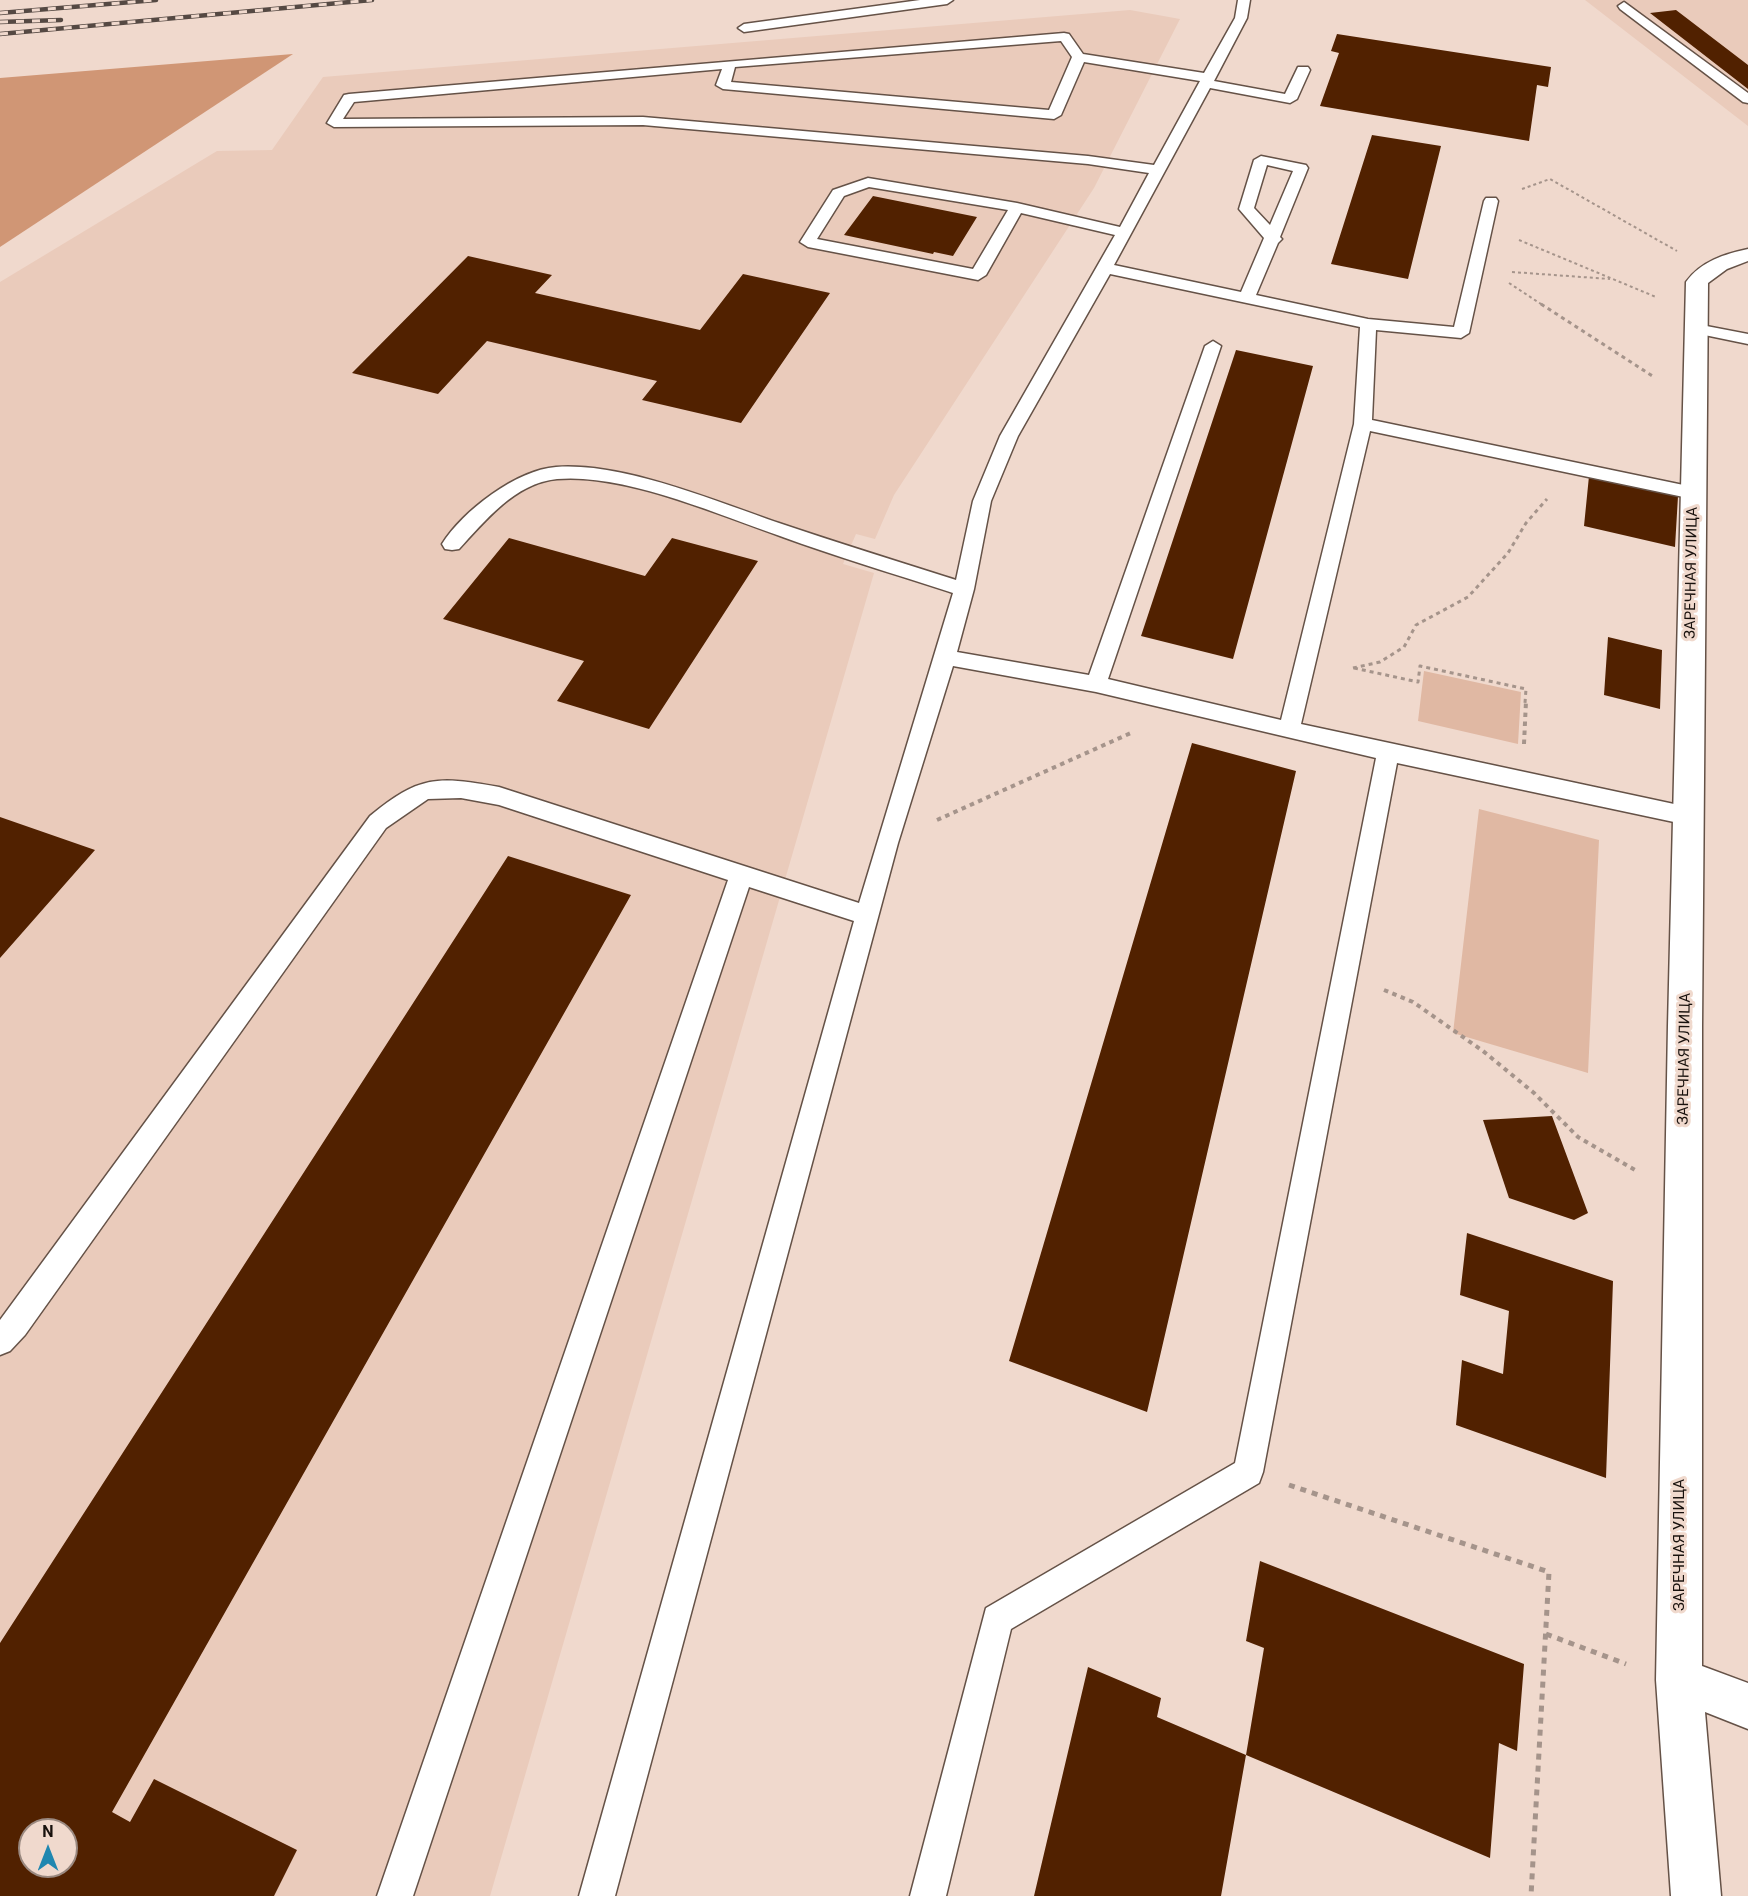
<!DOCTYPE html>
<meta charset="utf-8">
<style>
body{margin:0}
#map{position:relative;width:1748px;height:1896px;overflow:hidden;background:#f0d9cd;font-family:Roboto,sans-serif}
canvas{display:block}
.north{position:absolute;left:18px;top:1818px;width:60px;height:60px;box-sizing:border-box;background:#f0d9cd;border:2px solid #9a8980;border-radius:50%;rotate:0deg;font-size:16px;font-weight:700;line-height:24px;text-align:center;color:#18110d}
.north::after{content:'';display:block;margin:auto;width:21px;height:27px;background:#2087b0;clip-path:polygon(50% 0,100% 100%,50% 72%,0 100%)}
</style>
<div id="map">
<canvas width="1748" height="1896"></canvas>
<div class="north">N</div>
</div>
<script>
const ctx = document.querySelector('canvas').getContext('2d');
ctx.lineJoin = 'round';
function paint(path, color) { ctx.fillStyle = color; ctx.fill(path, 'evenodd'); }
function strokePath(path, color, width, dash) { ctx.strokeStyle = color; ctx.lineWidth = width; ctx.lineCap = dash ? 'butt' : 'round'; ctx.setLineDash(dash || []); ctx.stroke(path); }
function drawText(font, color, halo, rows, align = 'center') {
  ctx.font = font + ' Roboto,sans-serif'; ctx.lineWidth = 6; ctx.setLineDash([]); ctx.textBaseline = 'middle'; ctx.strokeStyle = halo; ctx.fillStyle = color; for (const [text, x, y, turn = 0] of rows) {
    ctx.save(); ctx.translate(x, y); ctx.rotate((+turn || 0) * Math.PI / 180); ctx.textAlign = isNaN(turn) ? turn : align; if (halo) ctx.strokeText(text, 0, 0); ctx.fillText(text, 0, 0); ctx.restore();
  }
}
const built = new Path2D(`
 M1585,0H1748V126Z
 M1130,10L1180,19L1094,188L894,495L875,539L856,534L843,564L874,573L490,1896H0V282L217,151L272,150L323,77ZM30,1830H66V1866H30Z`);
const green = new Path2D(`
 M1424,671L1521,692L1518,744L1418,721Z
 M1479,809L1599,840L1588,1073L1453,1033Z`);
const forest = new Path2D(`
 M293,54L0,247V78Z`);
const building = new Path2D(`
 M1676,10L1748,65V89L1650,13Z
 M1337,34L1551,67L1548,87L1537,85L1529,141L1320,106L1339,53L1331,51Z
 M1372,135L1441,146L1408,279L1331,264Z
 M873,196L977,217L953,256L934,252L933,254L844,235Z
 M468,256L552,275L535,293L700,330L743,274L830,293L741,423L642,400L657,381L487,341L438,394L352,373Z
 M1236,350L1313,366L1233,659L1141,636Z
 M1589,476L1678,496L1675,547L1584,526Z
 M509,538L645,576L672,538L758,561L649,729L557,701L584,661L443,619Z
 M1608,637L1662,650L1660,709L1604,695Z
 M1192,743L1296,771L1147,1412L1009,1361Z
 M0,817L95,850L0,958Z
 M508,856L631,895L112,1812L130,1822L154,1779L297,1850L274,1896H0V1643ZM30,1830H66V1866H30Z
 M1552,1116L1588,1213L1574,1220L1509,1198L1483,1120Z
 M1467,1233L1613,1281L1606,1478L1456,1425L1462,1360L1503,1374L1509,1311L1460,1295Z
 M1260,1561L1524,1664L1517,1751L1499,1743L1490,1858L1246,1755L1221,1896H1034L1088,1667L1161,1698L1157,1717L1246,1755L1264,1648L1246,1641Z`);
const pathFar3 = new Path2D(`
 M1522,189L1550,179L1677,251
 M1519,240L1656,297
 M1512,272L1610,279
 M1509,283L1544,306`);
const pathFar2 = new Path2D(`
 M1541,304L1654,377
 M1353,668L1380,662L1404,647L1416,625L1468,597L1508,553L1526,523L1547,499
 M1354,668L1418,682L1420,666L1526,689L1525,703`);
const pathFar1 = new Path2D(`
 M1524,744L1526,701
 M937,820L1133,732
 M1384,990L1413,1002L1483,1051L1534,1093L1578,1137L1637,1171`);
const path = new Path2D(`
 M1289,1485L1549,1572L1531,1896
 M1546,1634L1626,1664`);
const service = new Path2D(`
 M920,0H953L947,4L744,32L738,28L744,24Z
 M1238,0H1250L1247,18L1214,81L1285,94L1298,67H1308L1310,70L1297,99L1290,103L1210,88L1114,265L1241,292L1264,238L1239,209L1254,160L1261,156L1306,165L1308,168L1280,237L1282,239L1278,243L1256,295L1368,319L1454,327L1484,201L1486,198H1496L1498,201L1469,333L1461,338L1376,330L1372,420L1693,487L1700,489L1702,493L1700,497L1693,499L1370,431L1301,724L1688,807L1696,810L1699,816L1696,822L1688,825L1397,763L1263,1472L1259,1483L1011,1629L946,1896H910L986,1608L1235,1463L1376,758L1096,692L953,666L898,843L615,1896H579L854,921L749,887L413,1896H377L728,880L499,805L461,798L428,799L386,828L25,1335L10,1351L0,1355V1320L370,816C420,775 437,776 499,787L859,903L953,593C895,574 837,557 780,536C717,514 623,473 557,479C515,483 485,521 459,549L452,550L445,549L442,544C463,511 516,470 556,467C623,462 715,501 779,523C838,543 897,561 956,580L973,501L1000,436L1115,235L1021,213L986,275L978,280L808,247L800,242L833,190L868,178L1017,203L1120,227L1149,173L1088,164L643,125L334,127L327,123L344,95L349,94L1064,33L1069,34L1083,54L1204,73L1235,18ZM1061,41L1072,57L1049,110L731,82L735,67ZM1084,62L1200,81L1154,165L1088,156L643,117L343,119L354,102L722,69L716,85L723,89L1054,119L1061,115ZM1267,165L1293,171L1270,225L1254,208ZM869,187L1008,210L973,269L817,239L844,196ZM1110,274L1360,327L1354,424L1281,720L1108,679L1221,346L1213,341L1205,346L1089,675L957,652L974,589L991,501L1018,436Z
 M1624,2L1748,93V103L1743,102L1620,9L1618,6Z
 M1696,324L1748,334V344L1690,332L1688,329L1690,326Z`);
const minor = new Path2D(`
 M1748,249V261L1727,269L1708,283L1702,1025V1666L1748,1683V1729L1705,1712L1721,1896H1671L1656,1680L1668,1025L1686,282C1701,261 1725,254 1748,249Z`);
const rail = new Path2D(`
 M0,13L156,0
 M0,22L61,20
 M0,34L372,0`);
const streetNames = [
 ["ЗАРЕЧНАЯ УЛИЦА",1692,573,-89],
 ["ЗАРЕЧНАЯ УЛИЦА",1685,1059,-89],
 ["ЗАРЕЧНАЯ УЛИЦА",1680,1545,-90]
];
paint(built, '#eacbbb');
paint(green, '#e0b8a3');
paint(forest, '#d09675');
paint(building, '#512100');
strokePath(service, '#655247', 3);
strokePath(minor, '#655247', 3);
strokePath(pathFar3, '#a5948b', 2, [3, 3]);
strokePath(pathFar2, '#a5948b', 3, [4, 4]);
strokePath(pathFar1, '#a5948b', 4, [4.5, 4.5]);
strokePath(path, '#a5948b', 5, [6, 6]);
paint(service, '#fff');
paint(minor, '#fff');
strokePath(rail, '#554943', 4.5);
strokePath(rail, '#f0d9cd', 3, [8]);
drawText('15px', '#18110d', '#f0d9cd', streetNames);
</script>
